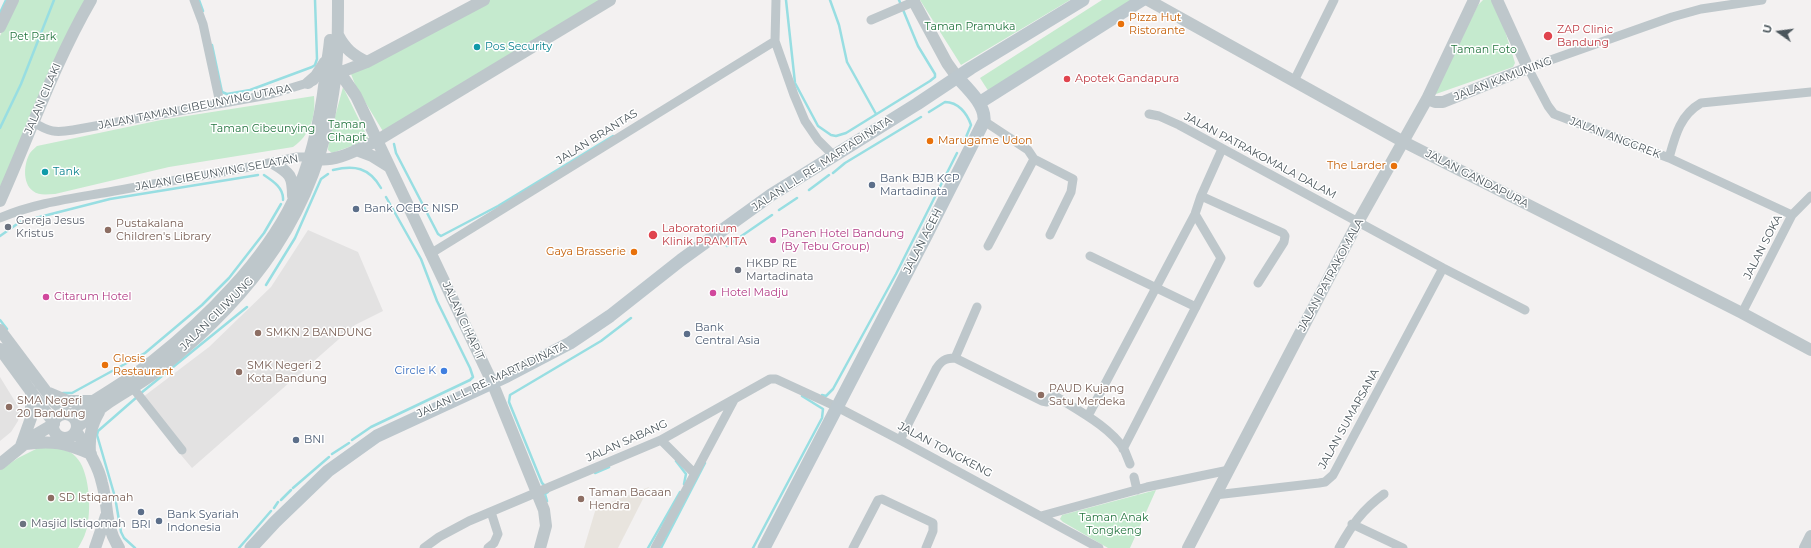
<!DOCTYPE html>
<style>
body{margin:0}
#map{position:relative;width:1811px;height:548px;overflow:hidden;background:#f3f1f1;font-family:Montserrat,sans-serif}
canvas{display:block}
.north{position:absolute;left:1759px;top:12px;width:40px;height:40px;-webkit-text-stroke:3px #fff;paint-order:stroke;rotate:284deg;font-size:11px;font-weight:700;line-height:16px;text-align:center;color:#4b565c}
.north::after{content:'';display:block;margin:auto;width:14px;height:18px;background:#4b565c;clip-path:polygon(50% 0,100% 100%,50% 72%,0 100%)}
</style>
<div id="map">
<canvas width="1811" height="548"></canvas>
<div class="north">U</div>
</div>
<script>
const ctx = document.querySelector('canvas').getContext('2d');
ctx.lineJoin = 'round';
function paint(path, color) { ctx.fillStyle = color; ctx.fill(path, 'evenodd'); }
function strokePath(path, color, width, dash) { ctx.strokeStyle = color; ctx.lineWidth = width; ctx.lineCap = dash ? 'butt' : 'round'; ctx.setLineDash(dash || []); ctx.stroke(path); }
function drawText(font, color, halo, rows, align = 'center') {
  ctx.font = font + ' Montserrat,sans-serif'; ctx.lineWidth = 3; ctx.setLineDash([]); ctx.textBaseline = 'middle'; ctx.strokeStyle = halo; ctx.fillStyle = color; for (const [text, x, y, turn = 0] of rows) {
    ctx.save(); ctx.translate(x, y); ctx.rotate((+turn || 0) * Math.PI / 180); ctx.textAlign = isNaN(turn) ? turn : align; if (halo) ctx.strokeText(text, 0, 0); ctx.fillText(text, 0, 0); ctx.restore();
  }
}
const commercial = new Path2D(`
 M649,487L618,548H584L596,508Z`);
const education = new Path2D(`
 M308,230L358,252L383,311L355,325L192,468L181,455L184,452L143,397L209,347L271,287Z
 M0,377L16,403L20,411L18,421L11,432L0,441Z`);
const green = new Path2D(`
 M16,0H89L0,187V36Z
 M489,0H600L384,133L356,87L351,74Z
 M920,0H1070L961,65Z
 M1102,0H1133L989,92L980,78Z
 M1483,0H1492L1496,2L1515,63L1513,67L1436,94L1435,90L1478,5Z
 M343,87L369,140L332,153L328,150L329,139Z
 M314,96C316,117 310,135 293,147L169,167L55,194C48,194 39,196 33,191C22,183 24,163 30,153C32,150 35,148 37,146L161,120Z
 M57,447C64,450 71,451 76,457C89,470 91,505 88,522C87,531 83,540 78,548H0V470L18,458L38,448Z
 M1156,490L1130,548H1108L1063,522L1060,519L1062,515Z`);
const stream = new Path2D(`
 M199,0L203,11
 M786,0L795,83L818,126L831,135L836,136L846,133L930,81L935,77V74L918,46L899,0
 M830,0L839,25L847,62L876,114
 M0,13L6,0
 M212,45L222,92L227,94L250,90L312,67L315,65L317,59L315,0
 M929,112L945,102C958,102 967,113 971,125L964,142
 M0,128L21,84L54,0
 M394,144L396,153L438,234L441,236L498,206L613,136
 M333,170C354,165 369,167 381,188
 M833,173L845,163L921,117
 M264,175C273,181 284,188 283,200
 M809,190L829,175
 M779,210L797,198
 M0,236L20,222L110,199L258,175
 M727,246L772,215
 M266,285L295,238L321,179L328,174
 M0,320L7,329
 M63,393H72L145,353L202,305L229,278L264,233L281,204
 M141,393L247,307
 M822,395L826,396L833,389L896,274L957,153
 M352,440L371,427L470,380L473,377L470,368L437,301L421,259L386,197
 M332,454L349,443
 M676,461L686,474L684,484
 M595,473L609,467
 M545,486L542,483L509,402L510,395L601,341L631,318
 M293,488L329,457
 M281,500L291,490
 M547,501L545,494L548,492
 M274,508L278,502
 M135,548L124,538L121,532L115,497L97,435L98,431L137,397
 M239,548L271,511
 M648,548L680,492
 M661,548L705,463
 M753,548L822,418L823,409L802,396`);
const minor = new Path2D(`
 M194,0L203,24L220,103
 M776,0L775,41L794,95L805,121L818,140L833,155
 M1762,0L1701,9L1672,17L1528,68L1548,106L1554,114L1669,158L1792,215
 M871,20L913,2
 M1294,81L1334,0
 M1149,114L1159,116L1179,125L1443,268L1525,310
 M984,121L1028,150L1034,159L988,246
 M33,122C49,132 55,133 73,130L268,95L314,81
 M1222,149L1201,196L1283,233L1285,236L1284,242L1258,283
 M1669,158C1675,136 1680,115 1701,103L1811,92
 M1034,159L1073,179L1071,192L1050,235
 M0,218C32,204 68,199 103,193C167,181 232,172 297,157H309
 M430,254L775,41
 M1090,256L1196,307
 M1742,313L1792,215L1811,196
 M955,358L977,307
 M133,388L182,450
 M1088,416L1195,214L1201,196
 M661,440L694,473
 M900,440L936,369C941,361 945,358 955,358L1042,401L1047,402L1051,397H1057C1079,411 1110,427 1124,449C1126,454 1128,459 1130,464
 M1123,449L1221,258L1195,214
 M1134,477L1137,490
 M1215,495L1319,483L1325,482L1333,475L1443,268
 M1041,516L1147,487L1229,470
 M1352,524L1403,548
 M424,548L439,537L469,521L661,440L770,379H776L837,407L900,440L1099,548
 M488,548L494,543L498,534L491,512
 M655,548L734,400
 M853,548L878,500L882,499L933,523V531L926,548
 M1339,548C1352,525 1362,510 1384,494`);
const tertiary = new Path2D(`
 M913,0L947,63L957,77
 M1148,0L1402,141L1742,313L1811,350
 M0,27L13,0
 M338,35C345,49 353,55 367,62
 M336,75L345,80L356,96L492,382L544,510L546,526L540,548
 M331,76L367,62L484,0
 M308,83L316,76L325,62
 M1427,99L1435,102H1443L1528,68L1497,0
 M356,150L372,156L388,166
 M311,158C334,164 357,150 378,140L610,0
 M273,163C290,173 293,176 293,196
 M0,201C30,134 54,64 91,0
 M0,330L54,402L67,414
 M0,349L54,423
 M49,393L68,401H93
 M53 426a12 12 0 1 1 24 0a12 12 0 1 1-24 0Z
 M71,415C99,397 128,381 154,360C206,319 264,261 293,201C311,163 320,121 325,79C326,66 329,53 330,40
 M77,427C87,419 98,410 108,403C126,391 145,381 161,368C252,296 317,211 333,94C338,63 338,31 338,0
 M76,431C86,447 98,464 102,483C109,508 104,524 119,548
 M25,444C53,440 65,443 91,454
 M21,446L31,418V391
 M90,453C89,437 91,426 99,412
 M0,464L37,434L54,424
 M95,548L106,516
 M1188,548L1358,222L1427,99L1474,0
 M1805,548L1811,536`);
const secondary = new Path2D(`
 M979,103L1142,0
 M251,548L275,522L328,471L377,436L507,376L570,343L610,316L681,260L771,195L917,104L971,68L1083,0
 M764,548L926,236L984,121C986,105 967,88 957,77`);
const markers = [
 [1121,24,4,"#e8710a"],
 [1548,36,5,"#e0444e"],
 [477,47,4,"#0f9aa8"],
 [1067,79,4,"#e0444e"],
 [930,141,4,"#e8710a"],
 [1394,166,4,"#e8710a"],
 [45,172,4,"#0f9aa8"],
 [872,185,4,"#5c6f8a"],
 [356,209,4,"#5c6f8a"],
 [8,227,4,"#6b7280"],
 [108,230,4,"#8d6e63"],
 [653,235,5,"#e0444e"],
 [773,240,4,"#d1479c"],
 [634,252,4,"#e8710a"],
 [738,270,4,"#6b7280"],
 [713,293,4,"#d1479c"],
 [46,297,4,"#d1479c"],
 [258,333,4,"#8d6e63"],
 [687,334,4,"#5c6f8a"],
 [105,365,4,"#e8710a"],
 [444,371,4,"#3f7fe0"],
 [239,372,4,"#8d6e63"],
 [1041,395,4,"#8d6e63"],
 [9,407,4,"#8d6e63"],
 [296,440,4,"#5c6f8a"],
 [51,498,4,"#8d6e63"],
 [581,499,4,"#8d6e63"],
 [141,512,4,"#5c6f8a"],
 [159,521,4,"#5c6f8a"],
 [23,524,4,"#6b7280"]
];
const foodNames = [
 ["Pizza Hut",1129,18],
 ["Ristorante",1129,31],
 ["Marugame Udon",938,141],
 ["The Larder",1386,166,"right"],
 ["Gaya Brasserie",626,252,"right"],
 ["Glosis",113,359],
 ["Restaurant",113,372]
];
const parkNames = [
 ["Taman Pramuka",970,27],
 ["Pet Park",33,37],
 ["Taman Foto",1484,50],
 ["Taman",347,125],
 ["Cihapit",347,138],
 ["Taman Cibeunying",263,129],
 ["Taman Anak",1114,518],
 ["Tongkeng",1114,531]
];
const healthNames = [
 ["ZAP Clinic",1557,30],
 ["Bandung",1557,43],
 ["Apotek Gandapura",1075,79],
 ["Laboratorium",662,229],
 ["Klinik PRAMITA",662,242]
];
const cultureNames = [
 ["Pos Security",485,47],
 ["Tank",53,172]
];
const streetNames = [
 ["JALAN KAMUNING",1503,79,-21],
 ["JALAN CILAKI",43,99,-67],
 ["JALAN TAMAN CIBEUNYING UTARA",195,107,-11],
 ["JALAN BRANTAS",597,137,-32],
 ["JALAN ANGGREK",1615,138,21],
 ["JALAN PATRAKOMALA DALAM",1260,156,28],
 ["JALAN L.L. RE. MARTADINATA",822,164,-33],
 ["JALAN CIBEUNYING SELATAN",217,173,-10],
 ["JALAN GANDAPURA",1477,179,27],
 ["JALAN ACEH",923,241,-63],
 ["JALAN SOKA",1763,247,-63],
 ["JALAN PATRAKOMALA",1331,275,-62],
 ["JALAN CILIWUNG",217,314,-45],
 ["JALAN CIHAPIT",463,321,65],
 ["JALAN L.L. RE. MARTADINATA",492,380,-25],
 ["JALAN SUMARSANA",1349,419,-61],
 ["JALAN SABANG",627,441,-24],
 ["JALAN TONGKENG",945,450,28]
];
const serviceNames = [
 ["Bank BJB KCP",880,179],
 ["Martadinata",880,192],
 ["Bank OCBC NISP",364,209],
 ["Bank",695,328],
 ["Central Asia",695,341],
 ["BNI",304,440],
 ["Bank Syariah",167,515],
 ["Indonesia",167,528],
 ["BRI",141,525,"center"]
];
const worshipNames = [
 ["Gereja Jesus",16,221],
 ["Kristus",16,234],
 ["HKBP RE",746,264],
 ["Martadinata",746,277],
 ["Masjid Istiqomah",31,524]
];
const educationNames = [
 ["Pustakalana",116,224],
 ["Children's Library",116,237],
 ["SMKN 2 BANDUNG",266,333],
 ["SMK Negeri 2",247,366],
 ["Kota Bandung",247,379],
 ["PAUD Kujang",1049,389],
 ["Satu Merdeka",1049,402],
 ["SMA Negeri",17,401],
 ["20 Bandung",17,414],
 ["Taman Bacaan",589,493],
 ["Hendra",589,506],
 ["SD Istiqamah",59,498]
];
const hotelNames = [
 ["Panen Hotel Bandung",781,234],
 ["(By Tebu Group)",781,247],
 ["Hotel Madju",721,293],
 ["Citarum Hotel",54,297]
];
const shopNames = [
 ["Circle K",436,371]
];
paint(commercial, '#e8e4de');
paint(education, '#e3e2e2');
paint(green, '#c5eace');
strokePath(stream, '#98dee2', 2.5);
strokePath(minor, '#bec7cb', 9);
strokePath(tertiary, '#bec7cb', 12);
strokePath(secondary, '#bcc7cd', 13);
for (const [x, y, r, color] of markers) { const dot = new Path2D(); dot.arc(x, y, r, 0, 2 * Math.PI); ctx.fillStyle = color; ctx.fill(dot); strokePath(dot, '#fff', 1.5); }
drawText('11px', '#c56008', '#fff', foodNames, 'left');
drawText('11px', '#23753f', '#fff', parkNames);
drawText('11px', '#be3a42', '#fff', healthNames, 'left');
drawText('11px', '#0d838f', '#fff', cultureNames, 'left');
drawText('11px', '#4b565c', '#fff', streetNames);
drawText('11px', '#4e5e75', '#fff', serviceNames, 'left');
drawText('11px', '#5b616d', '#fff', worshipNames, 'left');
drawText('11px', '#785e54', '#fff', educationNames, 'left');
drawText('11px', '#b23c85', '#fff', hotelNames, 'left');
drawText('11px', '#366cbe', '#fff', shopNames, 'right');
</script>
